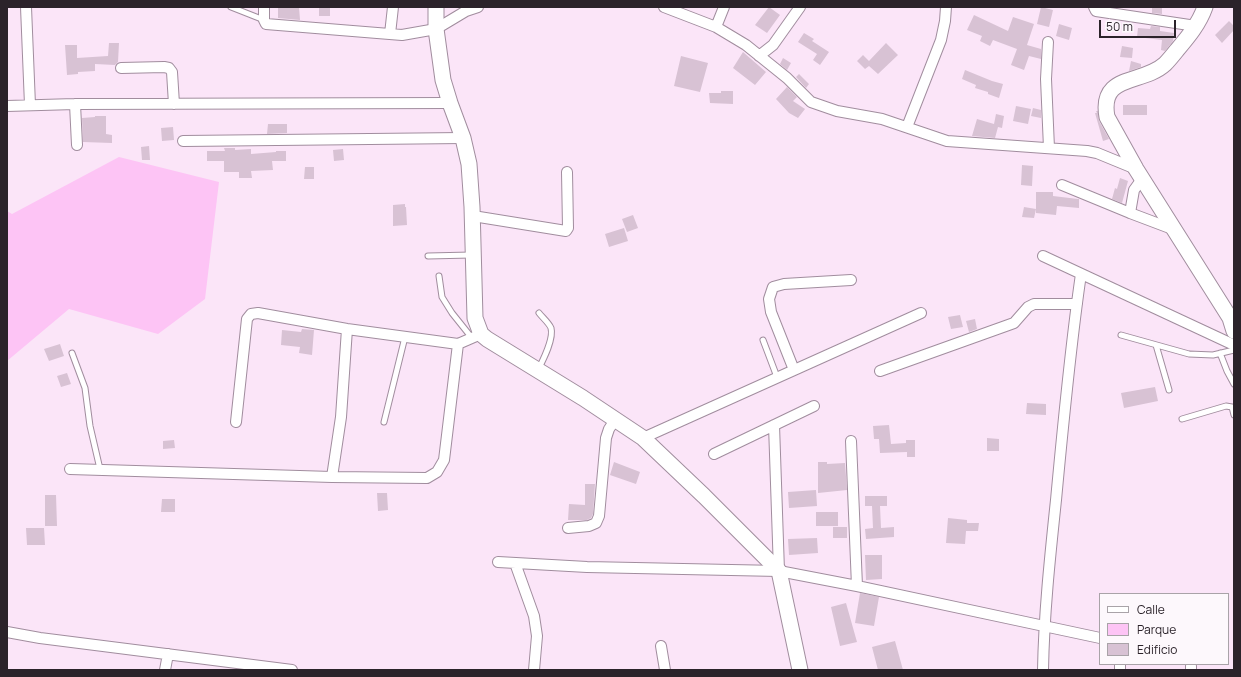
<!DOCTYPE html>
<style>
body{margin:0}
#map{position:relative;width:1241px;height:677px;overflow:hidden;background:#fbe5f8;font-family:Manrope,sans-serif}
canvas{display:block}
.frame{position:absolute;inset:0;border:8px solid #2b232a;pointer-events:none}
.legend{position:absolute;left:1099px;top:593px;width:130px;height:72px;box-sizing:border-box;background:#fdf8fc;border:1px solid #a9a3a8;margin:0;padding:5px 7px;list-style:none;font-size:12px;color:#2b232a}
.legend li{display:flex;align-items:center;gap:8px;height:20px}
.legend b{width:20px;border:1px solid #a9a3a8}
.scale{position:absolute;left:1099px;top:20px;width:77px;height:18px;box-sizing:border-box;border:2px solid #2b232a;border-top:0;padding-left:5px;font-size:12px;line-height:14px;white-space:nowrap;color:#2b232a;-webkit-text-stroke:3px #fdf8fc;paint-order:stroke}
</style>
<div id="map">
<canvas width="1241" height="677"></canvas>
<div class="frame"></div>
<ul class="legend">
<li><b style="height:5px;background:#fff"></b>Calle</li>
<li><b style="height:11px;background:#fdc4f5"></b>Parque</li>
<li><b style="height:11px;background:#d8c2d4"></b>Edificio</li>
</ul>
<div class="scale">50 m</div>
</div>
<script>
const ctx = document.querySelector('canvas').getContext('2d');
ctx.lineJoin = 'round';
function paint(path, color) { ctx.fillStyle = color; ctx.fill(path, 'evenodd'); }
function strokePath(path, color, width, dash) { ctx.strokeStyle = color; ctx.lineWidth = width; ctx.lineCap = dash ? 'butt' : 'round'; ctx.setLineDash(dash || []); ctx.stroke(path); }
const green = new Path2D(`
 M119,157L219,182L205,299L158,334L69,309L7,361V211L12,214Z`);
const building = new Path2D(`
 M278,7H299L300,20L278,18Z
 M319,7H330V16H319Z
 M769,7L780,15L767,33L755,25Z
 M1041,7L1053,10L1049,27L1037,24Z
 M1152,7H1162V14L1152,13Z
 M974,15L1008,31L1013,17L1034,24L1027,45L1041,49V59L1029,56L1024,70L1011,65L1017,49L993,40L990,46L980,41L982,36L967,30Z
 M1229,21L1234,26V30L1222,43L1215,35Z
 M1059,24L1072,28L1069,40L1056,36Z
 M1151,26L1160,27V31L1174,33L1173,41L1165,51L1161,50L1162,40L1137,37L1138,28L1150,29Z
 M804,33L814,39L812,41L829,52L820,65L813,60L817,54L798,42Z
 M109,43H119L118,62L115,65L95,64V71L78,72V74L67,75L65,45H77V58L108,56Z
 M886,43L898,55L878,74L869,66L865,69L857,61L863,55L869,61Z
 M1122,46L1133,48L1132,58L1120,57Z
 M743,52L766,72L755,85L733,68Z
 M681,56L708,63L700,92L674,86Z
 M783,58L791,63L787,70L780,64Z
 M1131,61L1141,64V67L1129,71Z
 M965,70L992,81L1003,84L999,98L988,94V92L975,88L976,85L962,79Z
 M799,74L809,84L806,88L796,77Z
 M787,87L797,97L793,101L805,109L798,118L789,113L776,99Z
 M721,91H733V104L710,103L709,93H721Z
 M1123,105H1147V115H1123Z
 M1016,106L1031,109L1028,124L1013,121Z
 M1033,108L1041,110V118L1031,116Z
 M1096,111H1098L1099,121L1109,139L1103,141L1095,113H1097Z
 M996,114L1004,116L1002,128L998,127L995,138L972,136L977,119L994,124Z
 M95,116H106V134L112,135V143L83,142L82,118L95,117Z
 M268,124H287V133L267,134Z
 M173,127L174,140L162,141L161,128Z
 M149,146L150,160H142L141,147Z
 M224,148H235V150L251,149V154L276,152V151H286V161H272L273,170L251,171L252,178H239V172H224V161H207V151H225Z
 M343,149L344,160L334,161L333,150Z
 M1022,165L1033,166L1032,186L1021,185Z
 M305,167H314V179H304Z
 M1120,178L1128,181L1122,203L1112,199L1115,188L1117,189Z
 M1036,192H1053V196L1078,199H1079V208L1057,206L1056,215L1036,213Z
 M405,204V207H406L407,225L393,226V205Z
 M1024,207L1036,209L1034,218L1022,217Z
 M633,215L638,228L627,232L622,219Z
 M624,228L628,241L609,247L605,234Z
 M960,315L963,327L951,329L948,317Z
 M975,319L977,329L969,332L966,321Z
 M302,329L314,330L312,355L299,353L300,347L281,345L282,330L301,332Z
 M60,344L64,356L49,361L44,349Z
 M67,373L71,384L61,387L57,376Z
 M1155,387L1158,401L1124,408L1121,393Z
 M1027,403L1046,404V415L1026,414Z
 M889,425L891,444L906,443V440H915V457H907V452L880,453L879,439H874L873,426Z
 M987,438L999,439V451H987Z
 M174,440L175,448L163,449V441Z
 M614,462L640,472L636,484L610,475Z
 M818,462H827V464L845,463L847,490L818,493Z
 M585,484H595L593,514L591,518L587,520H568L569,504L585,505Z
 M816,490L817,506L789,508L788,492Z
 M377,493H387L388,510L378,511Z
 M45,495H56L57,526H45Z
 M865,496H887V506H880L881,528L894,527V537L866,539L865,529L873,528L872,506H865Z
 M162,499H175V512H161Z
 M816,512H838V526H816Z
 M948,518L967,520V523H979L978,531H966L965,544L946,543Z
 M833,527H847V538H833Z
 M26,528H44L45,545H27Z
 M817,538L818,553L789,555L788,539Z
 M865,555H882V579L866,580Z
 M860,593L879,597L874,626L855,623Z
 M846,603L857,642L840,646L831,607Z
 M895,641L903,670H878L872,647Z`);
const lane = new Path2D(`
 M231,7L264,20
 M428,256L471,255
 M439,276L442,297L452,313L472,338
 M1121,335L1189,354L1213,355L1234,350
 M763,340L777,377
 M1156,345L1169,390
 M72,353L85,388L90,426L100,469
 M1220,353L1227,371L1234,384
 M538,370C543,360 554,339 551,328C549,323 542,317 539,313
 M1182,419L1226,406L1232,407L1234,415
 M384,422L405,337`);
const street = new Path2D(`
 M26,7L30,105
 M264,7V20L266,24L402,35L436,29L466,11L478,7
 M664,7L716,27L746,45L787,78L811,102L837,111L882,119L947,141L1087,151L1097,153L1136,169
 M1094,7L1096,11L1196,26
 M716,27L724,7
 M390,34L393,7
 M1048,42L1046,79L1049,148
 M759,56L773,45L800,7
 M121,68L164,67L169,68L172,72L174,104
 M75,104L77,145
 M7,106L75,104L450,103
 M907,127L941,40L945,21L946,7
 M183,141L463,138
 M1062,185L1130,213L1175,230
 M1130,213L1134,190L1142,179
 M473,216L566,231L568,228L567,172
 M1043,256L1234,345
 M794,370L771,312L769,299L773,287L784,284L851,280
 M880,371L1014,323L1028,307L1034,304H1077
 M236,422L247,319L251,314L258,313L347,329L458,344L481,334
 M774,425L779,571
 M643,438L921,313
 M851,441L857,586
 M714,454L814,406
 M70,469L332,477L427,478L437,472L444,460L458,344
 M332,477L341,417L347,329
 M568,528L589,526L596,523L599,516L606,438L609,429L615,420
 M498,562L587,567L779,571L857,586L1100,638
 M515,563L534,616L537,636L534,670
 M7,632L40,638L292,670
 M661,646L665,670
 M1191,666V670
 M165,670L168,654
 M1043,670C1044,613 1050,557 1056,500C1063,425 1070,349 1081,274
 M1120,670V664`);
const secondary = new Path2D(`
 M436,7V29L443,80L450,103L463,138L469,164L472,207L475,318L481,334L487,339L583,398L643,438L704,496L779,571L800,670
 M1205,7C1199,24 1188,37 1177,50C1173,55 1169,60 1165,64C1142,85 1099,73 1107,117L1136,169L1230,318L1234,331`);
paint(green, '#fdc4f5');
paint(building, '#d8c2d4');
strokePath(lane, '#a18d9e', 7);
strokePath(street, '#a18d9e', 12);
strokePath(secondary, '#a18d9e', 17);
strokePath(lane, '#fff', 5);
strokePath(street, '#fff', 10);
strokePath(secondary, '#fff', 15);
</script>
